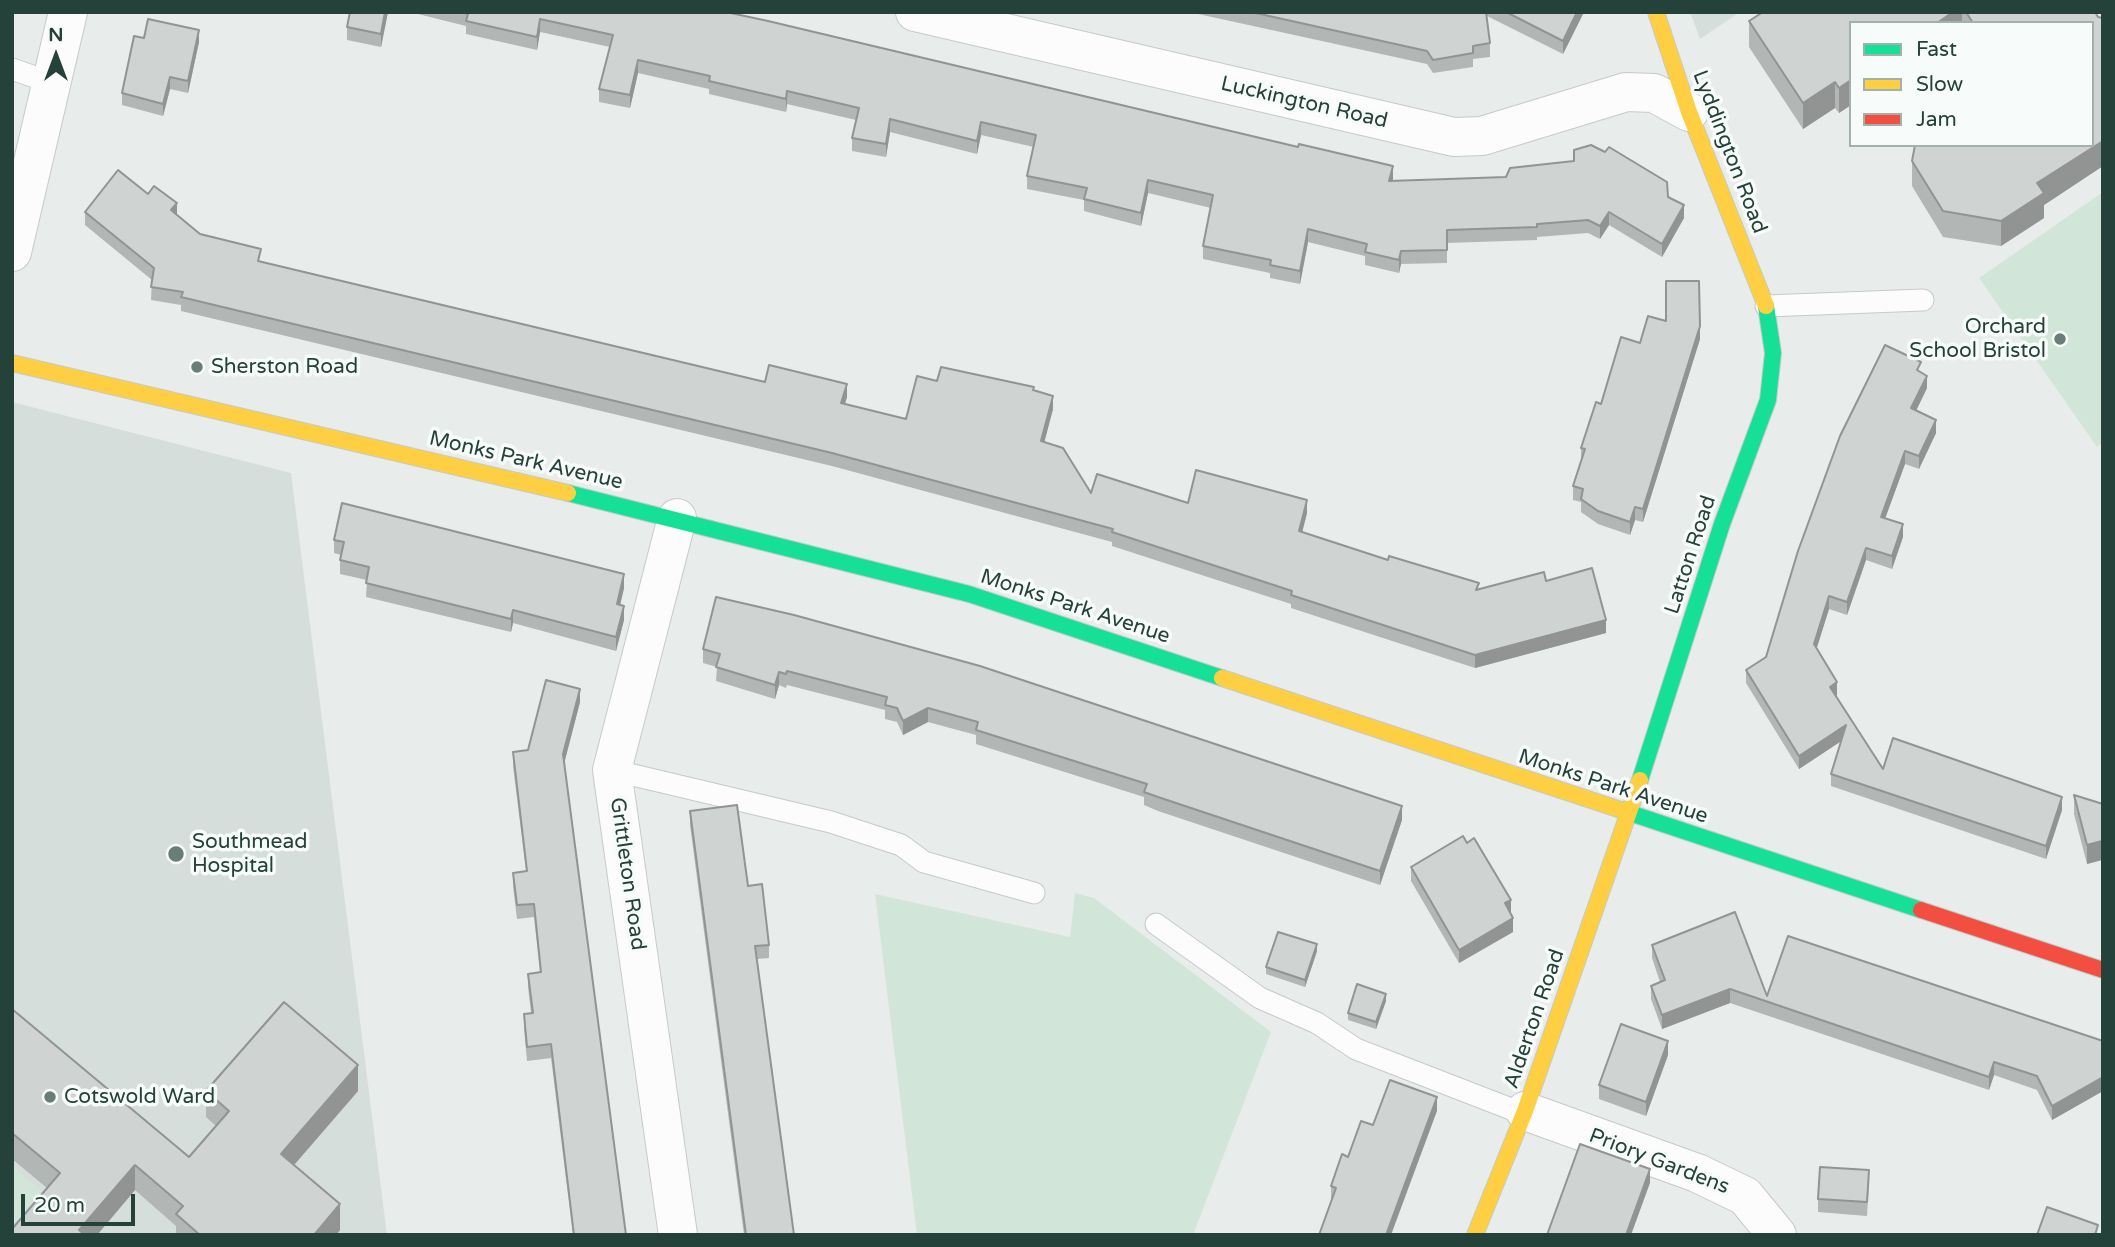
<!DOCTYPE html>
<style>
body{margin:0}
#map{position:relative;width:2115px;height:1247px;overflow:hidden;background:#e8edeb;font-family:"Varela Round",sans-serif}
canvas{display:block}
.frame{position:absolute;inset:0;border:14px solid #24423a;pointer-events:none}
.legend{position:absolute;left:1849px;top:21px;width:245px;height:126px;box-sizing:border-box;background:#f7fbf9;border:2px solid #a3b1ad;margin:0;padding:9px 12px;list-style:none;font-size:21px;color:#24423a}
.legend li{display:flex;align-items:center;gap:14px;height:35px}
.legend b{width:35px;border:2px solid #a3b1ad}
.north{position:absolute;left:21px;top:21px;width:70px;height:70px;-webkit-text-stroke:5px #f7fbf9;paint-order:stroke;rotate:0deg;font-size:19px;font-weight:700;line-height:28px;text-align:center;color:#24423a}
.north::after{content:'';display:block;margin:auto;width:24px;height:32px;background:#24423a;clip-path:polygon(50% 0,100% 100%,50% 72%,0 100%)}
.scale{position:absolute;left:21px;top:1194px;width:114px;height:32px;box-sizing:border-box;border:4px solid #24423a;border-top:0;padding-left:9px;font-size:21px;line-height:24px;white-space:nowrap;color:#24423a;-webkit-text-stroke:5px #f7fbf9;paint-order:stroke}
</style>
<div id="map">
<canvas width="2115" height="1247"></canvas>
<div class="frame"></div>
<ul class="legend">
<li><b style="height:9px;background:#16e098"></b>Fast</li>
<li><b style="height:9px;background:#ffcf43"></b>Slow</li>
<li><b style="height:9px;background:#f24e42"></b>Jam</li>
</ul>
<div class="north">N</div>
<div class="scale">20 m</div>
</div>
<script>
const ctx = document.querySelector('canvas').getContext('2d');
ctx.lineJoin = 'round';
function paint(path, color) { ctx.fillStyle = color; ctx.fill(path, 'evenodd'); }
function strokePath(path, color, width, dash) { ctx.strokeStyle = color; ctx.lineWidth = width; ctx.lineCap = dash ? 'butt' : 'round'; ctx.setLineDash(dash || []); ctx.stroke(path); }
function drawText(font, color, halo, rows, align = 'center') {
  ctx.font = font + ' "Varela Round",sans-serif'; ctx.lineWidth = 7; ctx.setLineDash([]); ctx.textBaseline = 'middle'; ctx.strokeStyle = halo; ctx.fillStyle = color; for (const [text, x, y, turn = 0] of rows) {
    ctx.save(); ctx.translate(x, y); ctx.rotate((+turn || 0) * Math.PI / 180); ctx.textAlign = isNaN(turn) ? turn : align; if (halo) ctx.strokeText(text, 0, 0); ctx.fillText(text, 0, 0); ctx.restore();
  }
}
const built = new Path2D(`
 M1690,12H1740L1700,39Z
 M12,402L291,473L387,1235H12Z`);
const green = new Path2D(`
 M2103,192V442L2097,447L1979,278Z
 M1075,893L1094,898L1271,1032L1193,1235H917L875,894L1070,937Z
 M12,1166L48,1197L15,1235H12Z`);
const lane = new Path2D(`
 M12,69L52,83
 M1766,306L1923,300
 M612,770L831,822L901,845L924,862L1034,893
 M1156,924L1260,998L1317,1023L1356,1049L1524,1114`);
const street = new Path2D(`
 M915,12L1454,137L1482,136L1626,92L1654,93L1689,112
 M12,252L68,12
 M677,518L612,770L678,1235
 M1525,1111L1697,1173L1745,1196L1777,1235`);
const fast = new Path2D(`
 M568,493L969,594L1222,678
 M1640,780L1722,524L1768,400L1773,353L1766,306
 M1621,810L1921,910`);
const slow = new Path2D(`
 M1656,12L1689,112L1766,306
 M12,363L568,493
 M1222,678L1621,810
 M1475,1235L1525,1111L1640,780`);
const jam = new Path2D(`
 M1921,910L2103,970`);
const wall = new Path2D(`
 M350,12H388L381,47L347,40V27Z
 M410,12H726L1393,181L1668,197L1684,218L1662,257L1609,225L1600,239L1588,233L1537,237V240L1447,243V263L1401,264L1399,273L1365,265V256L1308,242L1300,284L1270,278V273L1203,259V246L1211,208L1148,193L1141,226L1084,211V200L1027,189V176L1034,147L981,135L977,154L890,132L886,157L852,151V138L856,120L787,104L786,112L709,94V89L638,73L630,108L599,102V89L610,47L540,32L537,50L466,34V26Z
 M1189,12H1584L1563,54L1487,16L1490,43V57L1473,59V67L1433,73L1427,64Z
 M1763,12H2095L2098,17L2103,18V166L2044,205V218L2001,246L1943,237L1912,186V161L2092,145V23H1851V105L1839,113L1835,108L1803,129L1749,47V21Z
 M144,38L199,42L188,93L170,89L163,116L122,105V93Z
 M148,194L177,215L200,234L261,262L765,382L847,397L845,404L906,419L937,381L1034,391L1053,409L1044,442L1091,493L1307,513L1302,532L1479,589L1546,581L1606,633L1475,668L1291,608V604L1112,546V542L832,466L181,311V305L151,300L152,280L85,225V212Z
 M1700,339L1643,522L1635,520L1630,535L1598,524L1581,512V502L1573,500V486L1581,461V448L1640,343Z
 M1921,372L1927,388L1916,411L1936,433L1919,469L1905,464L1885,518L1903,537L1892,569L1866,560L1847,615L1829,609L1816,649L1837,695L1836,696L1883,769L2062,810L2046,859L1831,786V774L1841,741L1799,769L1746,683V670L1766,657Z
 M334,540L624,588L620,605L624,620L616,651L513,623L511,632L366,597L367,580L340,574V560L341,555L334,553Z
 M703,649L1402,820L1380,885L1158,811L1144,805V797L976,744V735L928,722L903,735L897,722L885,719V710L787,685L786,688L779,685L775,699L716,681L717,667L703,663Z
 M580,702L564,763L626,1235H573L551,1058L527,1061L524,1028V1014L531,1013L528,987V974L540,972L534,917L517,919L513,886V873L526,871L513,766V752L528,750Z
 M2074,795L2103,804V863L2102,860L2087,864L2074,814Z
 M690,811L748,886L769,945V958L757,959L794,1235H744L690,825Z
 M1411,867L1511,913L1513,932L1459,963L1411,881Z
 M1652,945L1767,996L2103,1041V1091L2052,1120L2037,1090L1994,1075L1989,1090L1730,1003L1662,1029L1651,999V986L1660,982L1652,958Z
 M1317,951L1305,987L1266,974V967Z
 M1386,1001L1376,1029L1348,1020V1013Z
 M12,1009L189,1157L216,1126L206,1117V1091H358L294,1165L340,1230L336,1235H176V1226L135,1190L97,1235H12L47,1188L12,1159Z
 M1668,1055L1646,1116L1599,1099V1085Z
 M1437,1111L1332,1200L1331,1199V1186L1348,1157L1373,1125Z
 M1869,1184L1867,1216L1818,1212V1199Z`);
const shadedWall = new Path2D(`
 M385,12H388L381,47V34Z
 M1577,12H1584L1563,54V41Z
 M1953,12H1962V23H1937Z
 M540,19V32L537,50V37Z
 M199,30V42L188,93V81Z
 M638,60V73L630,108V95Z
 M170,77V89L163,116V104Z
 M1851,80V105L1839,113V88Z
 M1835,82V108L1803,129V103Z
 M787,91V104L786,112V99Z
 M890,119V132L886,157V144Z
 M981,122V135L977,154V141Z
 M2103,141V166L2044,205V218L2001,246V221L2037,183Z
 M1393,166V179L1389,194V181Z
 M1148,180V193L1141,226V213Z
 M177,203V217L171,210Z
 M1684,205V218L1662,257V244Z
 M1609,212V225L1600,239V226Z
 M1308,229V242L1300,284V271Z
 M1401,251V264L1399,273V260Z
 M1700,326V339L1643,522V509Z
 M1927,376V388L1911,421V408Z
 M847,384V397L841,416V403Z
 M1053,396V409L1041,455V441Z
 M1936,420V433L1919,469V456Z
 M1905,451V464L1881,530V517Z
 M1307,500V513L1299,545V531Z
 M1635,507V520L1630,535V522Z
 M1903,524V537L1892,569V556Z
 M1866,548V560L1847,615V602Z
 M624,574V588L617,618V604Z
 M1829,596V609L1814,657V644Z
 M624,606V620L616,651V637Z
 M513,610V623L511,632V619Z
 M1606,620V633L1475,668V655Z
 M779,672V685L775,699V685Z
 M1837,682V695L1830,700V687Z
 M580,689V702L563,768V754Z
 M928,708V722L903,735V721Z
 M1846,725V738L1799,769V756Z
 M2062,797V810L2046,859V846Z
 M1402,806V820L1380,885V871Z
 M2102,841V860L2087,864V845Z
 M1511,900V913L1505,917V903Z
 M1513,918V932L1459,963V950Z
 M1317,944V951L1305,987V980Z
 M1730,989V1003L1662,1029V1015Z
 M1386,994V1001L1376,1029V1022Z
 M1668,1041V1055L1646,1116V1102Z
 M1994,1062V1075L1989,1090V1077Z
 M358,1065V1091L281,1180V1154Z
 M2103,1077V1091L2052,1120V1106Z
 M1437,1097V1111L1391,1235H1386Z
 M135,1165V1190L97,1235H79V1230Z
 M1650,1169V1183L1631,1235H1626Z
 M340,1204V1230L336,1235H314Z`);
const building = new Path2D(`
 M350,12H385L381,34L347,27Z
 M462,12H726L768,21L1298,147L1299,144L1393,166L1389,181L1506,177L1510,168L1574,161V150L1591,145L1605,152L1609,147L1667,182L1668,197L1684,205L1662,244L1609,212L1600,226L1588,220L1537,224V227L1447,230V250L1401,251L1399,260L1365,252L1367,244L1308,229L1300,271L1270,265L1271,260L1203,246L1213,195L1148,180L1141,213L1084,199L1087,188L1027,176L1036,135L981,122L977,141L890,119L886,144L852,138L859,108L787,91L786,99L709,81L710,76L638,60L630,95L599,89L613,35L540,19L537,37L466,21L468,14Z
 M1251,12H1486L1490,43L1473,46V53L1433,60L1427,51Z
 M1506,12H1577L1563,41Z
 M1763,12H1953L1937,23H1851V80L1839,88L1835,82L1803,103L1749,21Z
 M1966,12H2095L2098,17L2103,18V141L2037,183L2044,193L2001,221L1943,211L1912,161L1915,145H2092V23H1973Z
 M148,19L199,30L188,81L170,77L163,104L122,93L134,36L144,38Z
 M118,170L148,194L154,186L177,203L171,210L200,234L261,249L258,261L765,382L769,365L847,384L841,403L906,419L917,376L937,381L941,367L1034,387L1033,390L1053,396L1041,441L1063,448L1091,493L1097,474L1188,503L1196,470L1307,500L1299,531L1388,560L1389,556L1479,583L1476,590L1544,572L1546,581L1592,568L1606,620L1475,655L1291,595L1292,591L1112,532L1113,529L832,453L181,297L183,292L151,287L154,268L85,212Z
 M1666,281H1699L1700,326L1643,509L1635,507L1630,522L1598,511L1581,499L1583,489L1573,486L1585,449L1581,448L1596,402L1601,404L1621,337L1640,343L1648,316L1666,321Z
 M1885,345L1921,362L1917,370L1927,376L1911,408L1936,420L1919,456L1905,451L1881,517L1903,524L1892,556L1866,548L1847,602L1829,596L1814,644L1837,682L1830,687L1883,769L1893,738L2062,797L2046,846L1831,774L1846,725L1799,756L1746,670L1766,657L1798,551L1840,436Z
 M342,503L624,574L617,604L624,606L616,637L513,610L511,619L366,583L369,567L340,560L344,542L334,540Z
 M716,597L794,615L980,666L1402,806L1380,871L1158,797L1144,792L1147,784L976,730L978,722L928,708L903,721L897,708L885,705L887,697L787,671L786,674L779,672L775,685L716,667L720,654L703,649Z
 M546,680L580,689L563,754L626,1235H574L551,1044L527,1047L524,1014L533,1013L528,974L541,972L534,904L517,905L513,873L527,871L513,752L528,750Z
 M2074,795L2103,804V844L2102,841L2087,845Z
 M737,805L748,886L762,884L769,945L755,946L794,1235H746L690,811Z
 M1463,836L1467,843L1474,838L1511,900L1505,903L1513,918L1459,950L1411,867Z
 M1735,912L1767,996L1788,936L2103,1041V1077L2052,1106L2037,1076L1994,1062L1989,1077L1730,989L1662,1015L1651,986L1665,980L1652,945Z
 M1278,932L1317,944L1305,980L1266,967Z
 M1357,984L1386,994L1376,1022L1348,1013Z
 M284,1002L358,1065L281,1154L340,1204L314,1235H200L176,1214L183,1206L135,1165L79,1230L85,1235H12V1229L60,1173L12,1133V1009L189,1157L229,1111L206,1091Z
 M1621,1024L1668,1041L1646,1102L1599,1085Z
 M1390,1080L1437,1097L1386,1235H1319L1336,1188L1331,1186L1342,1154L1348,1157L1361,1121L1373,1125Z
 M1580,1144L1650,1169L1626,1235H1547Z
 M1820,1167L1869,1170L1867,1202L1818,1199Z
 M2047,1207L2098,1225L2095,1235H2037Z`);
const markers = [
 [2060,339,7,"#697e78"],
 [197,367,7,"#697e78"],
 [176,854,9,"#697e78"],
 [50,1097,7,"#697e78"]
];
const streetNames = [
 ["Luckington Road",1304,103,13],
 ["Lyddington Road",1729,152,69],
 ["Monks Park Avenue",526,461,13],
 ["Latton Road",1691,555,-72],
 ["Monks Park Avenue",1075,607,18],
 ["Monks Park Avenue",1613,787,18],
 ["Grittleton Road",627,874,82],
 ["Alderton Road",1535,1019,-71],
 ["Priory Gardens",1659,1162,21]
];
const poiNames = [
 ["Orchard",2046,327,"right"],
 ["School Bristol",2046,351,"right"],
 ["Sherston Road",211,367],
 ["Southmead",192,842],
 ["Hospital",192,866],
 ["Cotswold Ward",64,1097]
];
paint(built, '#d6dedb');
paint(green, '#d1e6d8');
strokePath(lane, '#c5cac8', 23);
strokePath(street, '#c5cac8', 40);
strokePath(fast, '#c3cbc8', 18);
strokePath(slow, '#c3cbc8', 18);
strokePath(jam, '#c3cbc8', 18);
strokePath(lane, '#fcfcfc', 21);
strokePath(street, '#fcfcfc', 38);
strokePath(fast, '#16e098', 16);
strokePath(slow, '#ffcf43', 16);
strokePath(jam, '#f24e42', 16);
paint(wall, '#b2b6b5');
paint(shadedWall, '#919493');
paint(building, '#cfd4d2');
strokePath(building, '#919493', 2);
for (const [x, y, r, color] of markers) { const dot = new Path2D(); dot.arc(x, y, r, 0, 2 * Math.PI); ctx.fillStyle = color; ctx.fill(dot); strokePath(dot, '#f7fbf9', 2.5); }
drawText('21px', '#24423a', '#f7fbf9', streetNames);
drawText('21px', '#24423a', '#f7fbf9', poiNames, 'left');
</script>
